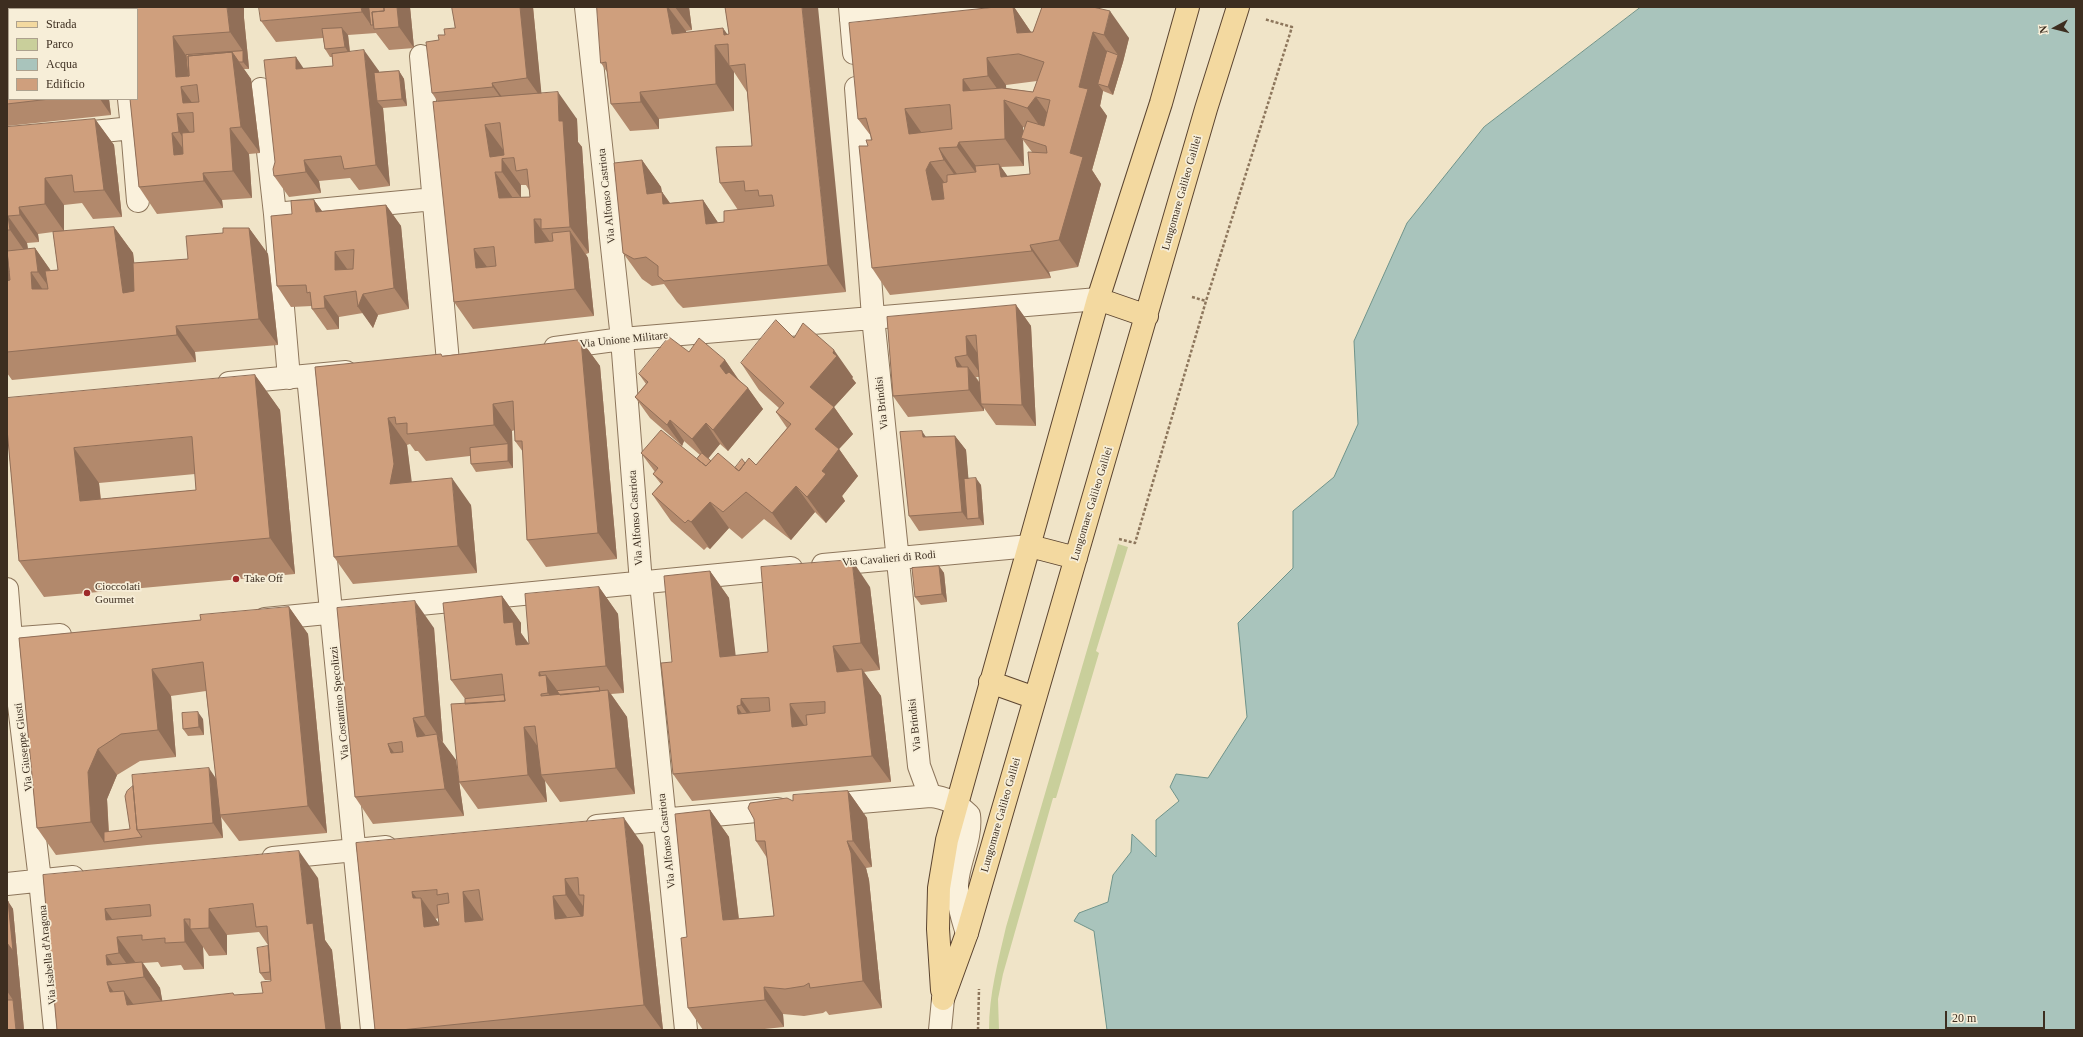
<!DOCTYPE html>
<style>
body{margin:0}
#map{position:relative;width:2083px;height:1037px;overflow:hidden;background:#f0e4c8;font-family:"Times New Roman",serif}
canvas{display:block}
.frame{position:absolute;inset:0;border:8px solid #3d2e20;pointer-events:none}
.legend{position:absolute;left:8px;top:8px;width:130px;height:92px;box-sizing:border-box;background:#f7eed8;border:1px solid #ada18e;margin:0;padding:5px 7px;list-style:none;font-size:12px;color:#3d2e20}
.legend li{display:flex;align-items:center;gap:8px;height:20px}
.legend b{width:20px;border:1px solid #ada18e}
.north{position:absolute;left:2035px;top:8px;width:40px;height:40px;-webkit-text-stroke:3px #f7eed8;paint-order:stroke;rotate:263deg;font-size:11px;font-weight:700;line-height:16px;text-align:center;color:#3d2e20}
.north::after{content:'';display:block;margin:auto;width:14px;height:18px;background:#3d2e20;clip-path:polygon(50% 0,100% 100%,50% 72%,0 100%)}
.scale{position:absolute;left:1945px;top:1011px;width:100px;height:18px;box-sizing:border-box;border:2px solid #3d2e20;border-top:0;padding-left:5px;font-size:12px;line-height:14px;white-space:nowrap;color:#3d2e20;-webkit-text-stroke:3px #f7eed8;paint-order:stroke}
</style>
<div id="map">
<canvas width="2083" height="1037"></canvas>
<div class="frame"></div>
<ul class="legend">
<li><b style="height:5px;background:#f3d9a0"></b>Strada</li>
<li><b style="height:11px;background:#c9cf9b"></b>Parco</li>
<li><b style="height:11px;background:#a9c4bc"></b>Acqua</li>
<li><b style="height:11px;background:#cf9f7d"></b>Edificio</li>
</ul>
<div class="north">N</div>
<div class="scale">20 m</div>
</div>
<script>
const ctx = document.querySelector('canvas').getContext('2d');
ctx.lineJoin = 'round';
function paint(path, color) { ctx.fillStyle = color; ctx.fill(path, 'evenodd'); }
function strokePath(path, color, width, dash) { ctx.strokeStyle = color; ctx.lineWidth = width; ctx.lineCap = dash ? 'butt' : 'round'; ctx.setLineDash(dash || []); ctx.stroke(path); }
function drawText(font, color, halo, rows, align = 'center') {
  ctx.font = font + ' "Times New Roman",serif'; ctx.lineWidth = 3.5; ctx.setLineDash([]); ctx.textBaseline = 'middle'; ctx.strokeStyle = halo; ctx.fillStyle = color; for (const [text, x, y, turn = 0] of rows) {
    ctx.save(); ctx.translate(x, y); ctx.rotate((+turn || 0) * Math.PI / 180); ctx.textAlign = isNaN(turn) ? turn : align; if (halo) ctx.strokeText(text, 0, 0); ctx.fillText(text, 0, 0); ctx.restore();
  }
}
const green = new Path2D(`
 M1118,544L1128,547L1096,651L1099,653L1056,798H1053L1003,974L998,999L999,1030H989C989,994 998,962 1006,927Z`);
const water = new Path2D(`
 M1641,7H2076V1030H1107L1094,931L1074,921L1079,913L1108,902L1113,875L1131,852L1132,834L1156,857V820L1179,801L1170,787L1176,774L1208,778L1247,717L1238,623L1293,568V511L1334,477L1358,424L1354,341L1407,223L1484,127Z`);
const path = new Path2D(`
 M1192,297L1206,301
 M1119,539L1135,543L1206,301L1292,27L1264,19
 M978,1030L979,989`);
const minor = new Path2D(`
 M119,7V9
 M586,7L622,339L641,583L686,1030
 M850,7L854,53
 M851,20L985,7
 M421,56L448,362
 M856,88L873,317L919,766L930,796
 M261,89L275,214L289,378
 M132,128L138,201
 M74,134L132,128L129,99
 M275,214L434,199
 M555,348L622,339L1098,299
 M308,376L372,1030
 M229,383L346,372
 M823,565L1030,546
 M7,589L11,639L40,880L55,1030
 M265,619L791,568
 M7,639L60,635
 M826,805L930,796C946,797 957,804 969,815C972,839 958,861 957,885C957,901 962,918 967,933
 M597,826L778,809
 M273,858L386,847
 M7,884L73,877
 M940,1030L943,999`);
const major = new Path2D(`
 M1098,299L1147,316
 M1030,546L1076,558
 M990,682L1035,698
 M942,990L938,929L939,888L947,840L1098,299L1161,103L1188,7
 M943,999L967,933L1206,109L1238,7`);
const wall = new Path2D(`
 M7,7H100V9H9V25L7,26Z
 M121,7L244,18L248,58L249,69H244L251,79L260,153L249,154L252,198L222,200L223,208L157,214L139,187Z
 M410,7L414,48L389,50L376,33L348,35L350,51L379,71V72L399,71L404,79L407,106L383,108L390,186L359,190L350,178L319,181L321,193L289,197L274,176L304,69L333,66L332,57H330L325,49L323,38L276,42L261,21Z
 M452,7H533L541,93L577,119L578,142L582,147L589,253L586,254L588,258L594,316L473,329L454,302L438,102L432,93L439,40L445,35L455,28ZM521,185H526L529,190L530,197H521Z
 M597,7H689L692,30L686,31V32L728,34H729L725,7L846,292L683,308L677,302L664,284L652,286L642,279L623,253L642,160L661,187L662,192L670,203L703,200L718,223L724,222L738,210L720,183L752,146L747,92L734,72V111L659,119V129L630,131L611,104L607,72L601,63Z
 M996,7H1014L1031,32H1033L1042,7L1129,38L1123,62L1113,95L1103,91L1100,106L1107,116L1092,170L1101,184L1078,267L1049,272L1051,278L890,295L872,268L868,146L872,140L871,136L858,119ZM1037,81L1033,92L1006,88V85ZM1023,127L1025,128L1023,133ZM1023,140L1032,152L1030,174L1007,176L1001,167L1024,166Z
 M7,39L9,99H109L111,115L7,126Z
 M95,119L114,145L122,217L93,219L82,203L64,205V231L114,227L133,253L134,263L188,259L223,233L249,228L268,254L278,345L195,352L196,362L12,380L7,373V127ZM53,232L58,270H50L35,248L28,249L27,243L39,242L38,234Z
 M314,200L322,211L386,205L401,226L409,309L378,315L373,328L363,313L339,317V329L327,330L312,309V306L291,307L277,286L292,214Z
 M1016,305L1031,326L1036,426L996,425L984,408V411L908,417L893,396L887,317ZM976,377H979L980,383Z
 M794,338L853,377L852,378L856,383L834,407L853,434L839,449L858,476L842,496L845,501L826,523L815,512L791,540L764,519L742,539L729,528L710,549L707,547L704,550L671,521L652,494L661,484L653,474L655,472L641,453L697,459L700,455L684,441L682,446L650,418L635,397L646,384L639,374L689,352L725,360L739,380L748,388L763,409L728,451L720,444L708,458L711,461L735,468L745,463L756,465L787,428L776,412L779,408L759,390L741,363Z
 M581,340L600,366L617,559L546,567L527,540L523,452L515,441V430L512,431L513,468L476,472L471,464L470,456L426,461L418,451H415L410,444L407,445L411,482L471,505L477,573L353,584L334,557L315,367L442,356Z
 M255,375L280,410L295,574L44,597L19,561L7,429ZM195,474L196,490L101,499L99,483Z
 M955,436L966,450L968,478L981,485L984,525L919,531L909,516L926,437Z
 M939,566L944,573L947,602L921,605L915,597Z
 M710,571L729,598L735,656L768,652L870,587L880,670L864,672L881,696L891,782L692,801L673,774Z
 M599,587L618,614L624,693L611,694L627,717L635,794L560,802L545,781L547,802L478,809L459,782L465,704V699L451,680L502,596L521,623V633L529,644Z
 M289,607L308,634L327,833L239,841L221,817L223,838L147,845L56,855L37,828L19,638L201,620ZM206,691L216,779L130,829L109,832L107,799L117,775L140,761L176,757L171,696Z
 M434,628L443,743L456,760L464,816L373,824L355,797Z
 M203,719L204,735L188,736L183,729Z
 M848,791L867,818L872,867L866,868L869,880L882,1008L829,1015L826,1011L823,1013L804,1016L783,1014L784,1027L755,1030H703L688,1008L710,810L729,837L739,919L774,916L767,858L756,841L793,801Z
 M356,843L643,845L663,1030H375ZM439,918V925L435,919Z
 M43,875L318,878L325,940L332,950L341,1030H57ZM259,932L268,945V946L260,973L265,980H271V981L263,993L162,1001L160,988L143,963L158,962L161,967L181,965L184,970L204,969L203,947L209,956L227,955V935Z
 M7,901L13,909L24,1030H7Z`);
const shadedWall = new Path2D(`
 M30,7H35L37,9H32Z
 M70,7H74L75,9H70Z
 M94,7H100V9H96Z
 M227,7H244V18L248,58L249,69L243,62V51L230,32Z
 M361,7H374L371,25L362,12Z
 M397,7H410L414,48L399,27Z
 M520,7H533L542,99L527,78Z
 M667,7H668L686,31L690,61L672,34Z
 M675,7H689L692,30Z
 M802,7H818L846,292L828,265Z
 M1013,7H1014L1031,32L1035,60L1017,33Z
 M1110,11L1129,38L1123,62L1113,95L1108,87L1118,55L1104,35Z
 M342,28L348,35L350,55L345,47Z
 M723,28L742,55L724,35Z
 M1093,32L1112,59L1098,84L1103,91L1100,106L1107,116L1092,170L1101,184L1078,267L1059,240L1079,87Z
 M173,36L191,63L193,86L176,77Z
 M715,45L734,72V111L716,84Z
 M364,50L379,71L382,100L377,101L383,108L390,186L376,165Z
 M232,52L251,79L260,153L241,127Z
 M296,57L310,78L296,69Z
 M987,58L1006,85L1007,101H1006L988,76Z
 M399,71L404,79L407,106L402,99Z
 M963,79L982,106L963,91Z
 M492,83L507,104L508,108L493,87Z
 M181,87L200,114L193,113L183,103Z
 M558,92L577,119L578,142L582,147L589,253L570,227L559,121Z
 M640,92L659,119V129L641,102Z
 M1036,97L1055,124L1046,135L1027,108Z
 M100,99H109L111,115Z
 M1004,100L1023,127V138H1021L1023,140L1024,166L1005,139Z
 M905,109L924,136L909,134Z
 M177,114L196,141L198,159L179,132Z
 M95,119L114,145L122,217L104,190Z
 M485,125L504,151L505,158L502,159L521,185V198L502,172L490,157Z
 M230,128L249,154L252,198L233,171Z
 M172,133L191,160L174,155Z
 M959,142L978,169L976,173L957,147Z
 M939,148L957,174L963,187L944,160Z
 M304,160L319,181L321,193L306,172Z
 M642,160L661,187L662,194V192L681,219L647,194Z
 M930,162L949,189L951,227L932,200L926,170Z
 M999,164L1018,191L1001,177Z
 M495,172L513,198H499Z
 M203,173L222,200L223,208L204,181Z
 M45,178L64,205V231L45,204Z
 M314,200L329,221L316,212Z
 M703,200L721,227L706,224Z
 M386,205L401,226L409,309L394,288Z
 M19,207L38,234L39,242L20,215Z
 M8,216L27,243L29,257L10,230Z
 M534,219L553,246L535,243Z
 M114,227L133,253L142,320L123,293Z
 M249,228L268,254L278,345L259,319Z
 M570,231L588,258L594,316L575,289Z
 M1030,245L1049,272L1051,278L1032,251Z
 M35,248L54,275L57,298L38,272Z
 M474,249L493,275L476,268Z
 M335,252L350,273L335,270Z
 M7,269L19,286L7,287Z
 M31,272L49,299L32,289Z
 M363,294L378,315L373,328L358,307Z
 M324,296L339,317V329L325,308Z
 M1016,305L1031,326L1036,426L1022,405Z
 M176,326L195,352L196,362L177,335Z
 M966,336L980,357L982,376L967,355Z
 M581,340L600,366L617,559L598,533Z
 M834,350L853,377L852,378L856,383L834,407L853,434L839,449L858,476L842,496L845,501L826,523L807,497L822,471L815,429L810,387Z
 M955,357L969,376L968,367L983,388L981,404L984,408V411L969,390L957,367Z
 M725,360L740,382L735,387L720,366Z
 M255,375L280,410L295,574L270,538Z
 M748,388L763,409L728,451L713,430Z
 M493,404L512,431L513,468L508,461V444L494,425Z
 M388,418L407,445L413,491L390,484Z
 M670,420L684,441L682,446L667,425Z
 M706,423L720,444L707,460L692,439Z
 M922,431L932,446L923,437Z
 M955,436L966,450L972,519H967L962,512Z
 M74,448L99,483L104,537L80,501Z
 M452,478L471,505L477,573L458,546Z
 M976,478L981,485L984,525L979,518Z
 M796,486L815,512L791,540L772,513Z
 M710,502L729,528L710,549L691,522Z
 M852,560L870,587L880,670L861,643Z
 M939,566L944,573L947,602L942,594Z
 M710,571L729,598L739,684L720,657Z
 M599,587L618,614L624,693L606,666Z
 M502,596L521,623V633L532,649L516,645L504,623Z
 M415,601L434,628L443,743L425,716Z
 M289,607L308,634L327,833L308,806Z
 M833,646L852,673L837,672Z
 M152,669L171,696L176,757L158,730Z
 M862,669L881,696L891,782L872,756Z
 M539,672L547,684L546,675L565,701L564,715L548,693L539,676Z
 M608,690L627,717L635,794L616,768Z
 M741,699L760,726V732L741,705Z
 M790,704L808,731L792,727Z
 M737,706L755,733L738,714Z
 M198,712L203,719L204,735L199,727Z
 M413,718L432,744L417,737Z
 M524,727L543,754L541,775L545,781L547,802L528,775Z
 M437,734L456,760L464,816L445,789Z
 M388,744L407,771L391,753Z
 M98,749L117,775L107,799L109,841L104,842L91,822L88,772Z
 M209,768L219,783L220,815L221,817L223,838L213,823Z
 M848,791L867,818L872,867L853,841Z
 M710,810L729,837L742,947L723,920Z
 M624,818L643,845L663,1030H662L644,1005Z
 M847,841L866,868L869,880L882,1008L863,981Z
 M299,851L318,878L325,940L332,950L341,1030H326L307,924Z
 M565,879L583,906L585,922L566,895Z
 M412,892L422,905L421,898L440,925L424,927L413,898Z
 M463,892L482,919L483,949L465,922Z
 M553,896L571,923L555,919Z
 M8,901L13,909L24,1030H16L13,1000L7,991V943Z
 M105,909L124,936L106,920Z
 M209,909L227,935V955L209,928Z
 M184,919L203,947L204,969L185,942Z
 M117,937L136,963L137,978L119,953Z
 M106,955L124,980L107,965Z
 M142,962L160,988L163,1004L144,977Z
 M107,982L125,1009L110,992Z
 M764,987L783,1014L784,1027L765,1000Z
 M124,991L143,1018L127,1005Z`);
const building = new Path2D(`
 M40,7H70V9H40Z
 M121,7H227L230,32L173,36L176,77L189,76L188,56L232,52L241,127L230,128L233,171L203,173L204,181L139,187L130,99H137V9H121ZM197,85L199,102L183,103L181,87ZM193,113L194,132L182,133L183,154L174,155L172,133L179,132L177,114Z
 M259,7H361L362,12L261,21Z
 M369,7H384V11L372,12L373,25H371Z
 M384,7H397L399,27L374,29L372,12L384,11Z
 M452,7H520L527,78L492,83L493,87L432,93L426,42L439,40L438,35H445L444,29L455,28Z
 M597,7H667L672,34L723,28L724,35L729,34L725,7H802L828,265L664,281L658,276V266L646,257L634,259L623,253L614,163L642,160L647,194L662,192L663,204L703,200L706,224L724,222V211L774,206L772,195L759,196L758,190L745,191L744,181L720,183L716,147L752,146L745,64L729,66L728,44L715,45L716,84L640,92L641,102L611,104L606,62L601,63Z
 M996,7H1013L1017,33L1033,32L1042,7H1093L1110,11L1104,35L1093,32L1079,87L1088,89L1070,153L1083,157L1059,240L1030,245L1032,251L872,268L859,146H868L866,140H872L866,118L858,119L849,23ZM1019,54L1044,62L1033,92L1002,88L963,91V79L988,76L987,58ZM1036,97L1050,100L1044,126L1027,121L1021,138L1046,146L1047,153L1028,152L1030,174L1001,177L999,164L975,166L976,172L947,175V182L942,183L944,199L932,200L926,170L930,162L944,160L939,148L957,147L959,142L1005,139L1004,100L1027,108ZM950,105L952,129L909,134L905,109Z
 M342,28L345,47L325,49L322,29Z
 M7,39H9V99H50L7,104Z
 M364,50L376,165L344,169L341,156L304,160L306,172L274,176L273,169L275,162L264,60L296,57V69L333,66L332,54Z
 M243,51V62H239L232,52L188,56L189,76H188L186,55Z
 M1107,51L1118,55L1108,87L1098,84Z
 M399,71L402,99L377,101L374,73Z
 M558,92L559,121H563L570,227L541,229V219H534L535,243L553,241L552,233L570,231L575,289L454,302L433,102ZM500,123L504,155L490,157L485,125ZM514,158L516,171L527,169L530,197L499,198L495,172H502V159ZM494,247L496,266L476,268L474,249Z
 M95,119L104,190L74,192L72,175L45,178V204L19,207L20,215L8,216L10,230H7V127Z
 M314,200L316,212L386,205L394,288L363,294L358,307L356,291L324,296L325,308L312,309L310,292L307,293L306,285L277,286L271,216L292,214L291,201ZM354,250L353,269L335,270V252Z
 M114,227L123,293L134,291L133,263L188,259L186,236L223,233V228H249L259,319L176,326L177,335L7,352V281L10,280L7,251L35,248L38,272H31L32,289H48L45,271L58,270L53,232Z
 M7,252L9,272L7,269Z
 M1016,305L1022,405L981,404L976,335L966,336L967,355L955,357L957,367H968L969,390L893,396L887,317Z
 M776,320L794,338L803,323L834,350L833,353L837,356L810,387L834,407L815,429L839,449L822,471L826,474L807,497L796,486L772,513L746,492L723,512L710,502L691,522L688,520L685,523L652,494L663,482L653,474L658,468L641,453L661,430L706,466L718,453L739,471L749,458L756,465L791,424L776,412L784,403L741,363Z
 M669,337L689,352L699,338L725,360L720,366L726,374L729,372L748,388L713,430L706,423L692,439L670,420L667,425L635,397L648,382L639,374Z
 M581,340L598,533L527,540L522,441H515L513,401L493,404L494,425L407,434V423L396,424L395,417L388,418L394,464L390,484L452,478L458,546L334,557L315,367L441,354L442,356Z
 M255,375L270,538L19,561L7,429V398ZM192,437L196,490L80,501L74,448Z
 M922,431L923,437L955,436L962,512L909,516L900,432Z
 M508,444V461L471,464L470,448Z
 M702,453L711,461L706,466L697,459Z
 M742,459L745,463L739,471L735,468Z
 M976,478L979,518L967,519L964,479Z
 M852,560L861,643L833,646L837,672L862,669L872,756L673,774L661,663L672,662L664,576L710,571L720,657L768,652L761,567ZM769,698L770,711L738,714L737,706L741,705V699ZM825,702V713L806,715L807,725L792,727L790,704Z
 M939,566L942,594L915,597L912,568Z
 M599,587L606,666L539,672V676L546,675L548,693L541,694V696L608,690L616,768L541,775L535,726L524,727L528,775L459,782L451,704L505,701L502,674L451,680L443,603L502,596L504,623L513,622L516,645L529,644L525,594Z
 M415,601L425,716L413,718L417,737L437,734L445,789L355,797L337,608ZM402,742L403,752L391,753L388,744Z
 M289,607L308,806L220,815L203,662L152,669L158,730L121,734L98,749L88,772L91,822L37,828L19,638L201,620L200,615Z
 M599,687L600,691L560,695L557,691Z
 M504,695L505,701L465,704V699Z
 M198,712L199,727L183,729L182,713Z
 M209,768L213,823L137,830L132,775Z
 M133,786L137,830L142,837L104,842V832L130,829L125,796L127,791Z
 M848,791L853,841H847L851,853L863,981L810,988L809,983L804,986L785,989L764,987L765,1000L688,1008L681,938L687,937L675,814L710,810L723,920L774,916L765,841H756L754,819L748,808L750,803L787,798L793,801V795Z
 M624,818L644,1005L401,1030H375L356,843ZM578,878L579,895H584L583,916L555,919L553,896L566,895L565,879ZM437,890V895L448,893L449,903L437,905L439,925L424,927L421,898H413L412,892ZM479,890L483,920L465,922L463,892Z
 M299,851L307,924L313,923L326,1030H57L43,875ZM253,904L256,927L267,926L271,981L261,982L263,993L234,995L233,993L127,1005L124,991L110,992L107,982L144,977L142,962L107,965L106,955L119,953L117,937L142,935V940L165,938V943L185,942L184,919H190V929L209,928V909ZM150,905L151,916L106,920L105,909Z
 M7,901H8L13,951L7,943Z
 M268,946L270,972L260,973L257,948Z
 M7,1000H13L16,1030H7Z`);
const markers = [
 [236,579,4,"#9e2a2b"],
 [87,593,4,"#9e2a2b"]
];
const streetNames = [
 ["Lungomare Galileo Galilei",1182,193,-74],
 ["Via Alfonso Castriota",607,196,-96],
 ["Via Unione Militare",624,340,-6],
 ["Via Brindisi",882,403,-96],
 ["Lungomare Galileo Galilei",1092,504,-73],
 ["Via Alfonso Castriota",636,518,-94],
 ["Via Cavalieri di Rodi",889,559,-5],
 ["Via Costantino Specolizzi",340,703,-96],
 ["Via Brindisi",915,725,-96],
 ["Via Giuseppe Giusti",24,747,-97],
 ["Lungomare Galileo Galilei",1001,815,-74],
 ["Via Alfonso Castriota",667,841,-96],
 ["Via Isabella d'Aragona",48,955,-96]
];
const poiNames = [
 ["Take Off",244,579],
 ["Cioccolati",95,587],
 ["Gourmet",95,600]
];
paint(green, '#c9cf9b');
paint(water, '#a9c4bc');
strokePath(water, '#6f938a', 1);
strokePath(minor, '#8d765c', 24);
strokePath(major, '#5b4430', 24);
strokePath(path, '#8d765c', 2.5, [3, 2]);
strokePath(minor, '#faf1dc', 22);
strokePath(major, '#f3d9a0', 22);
paint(wall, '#b2896c');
paint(shadedWall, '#916f58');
paint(building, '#cf9f7d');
strokePath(building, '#916f58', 1);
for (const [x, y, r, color] of markers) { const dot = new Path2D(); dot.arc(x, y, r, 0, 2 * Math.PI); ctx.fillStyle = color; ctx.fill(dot); strokePath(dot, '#f7eed8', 1.5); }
drawText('11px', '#3d2e20', '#f7eed8', streetNames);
drawText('11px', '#3d2e20', '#f7eed8', poiNames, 'left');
</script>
